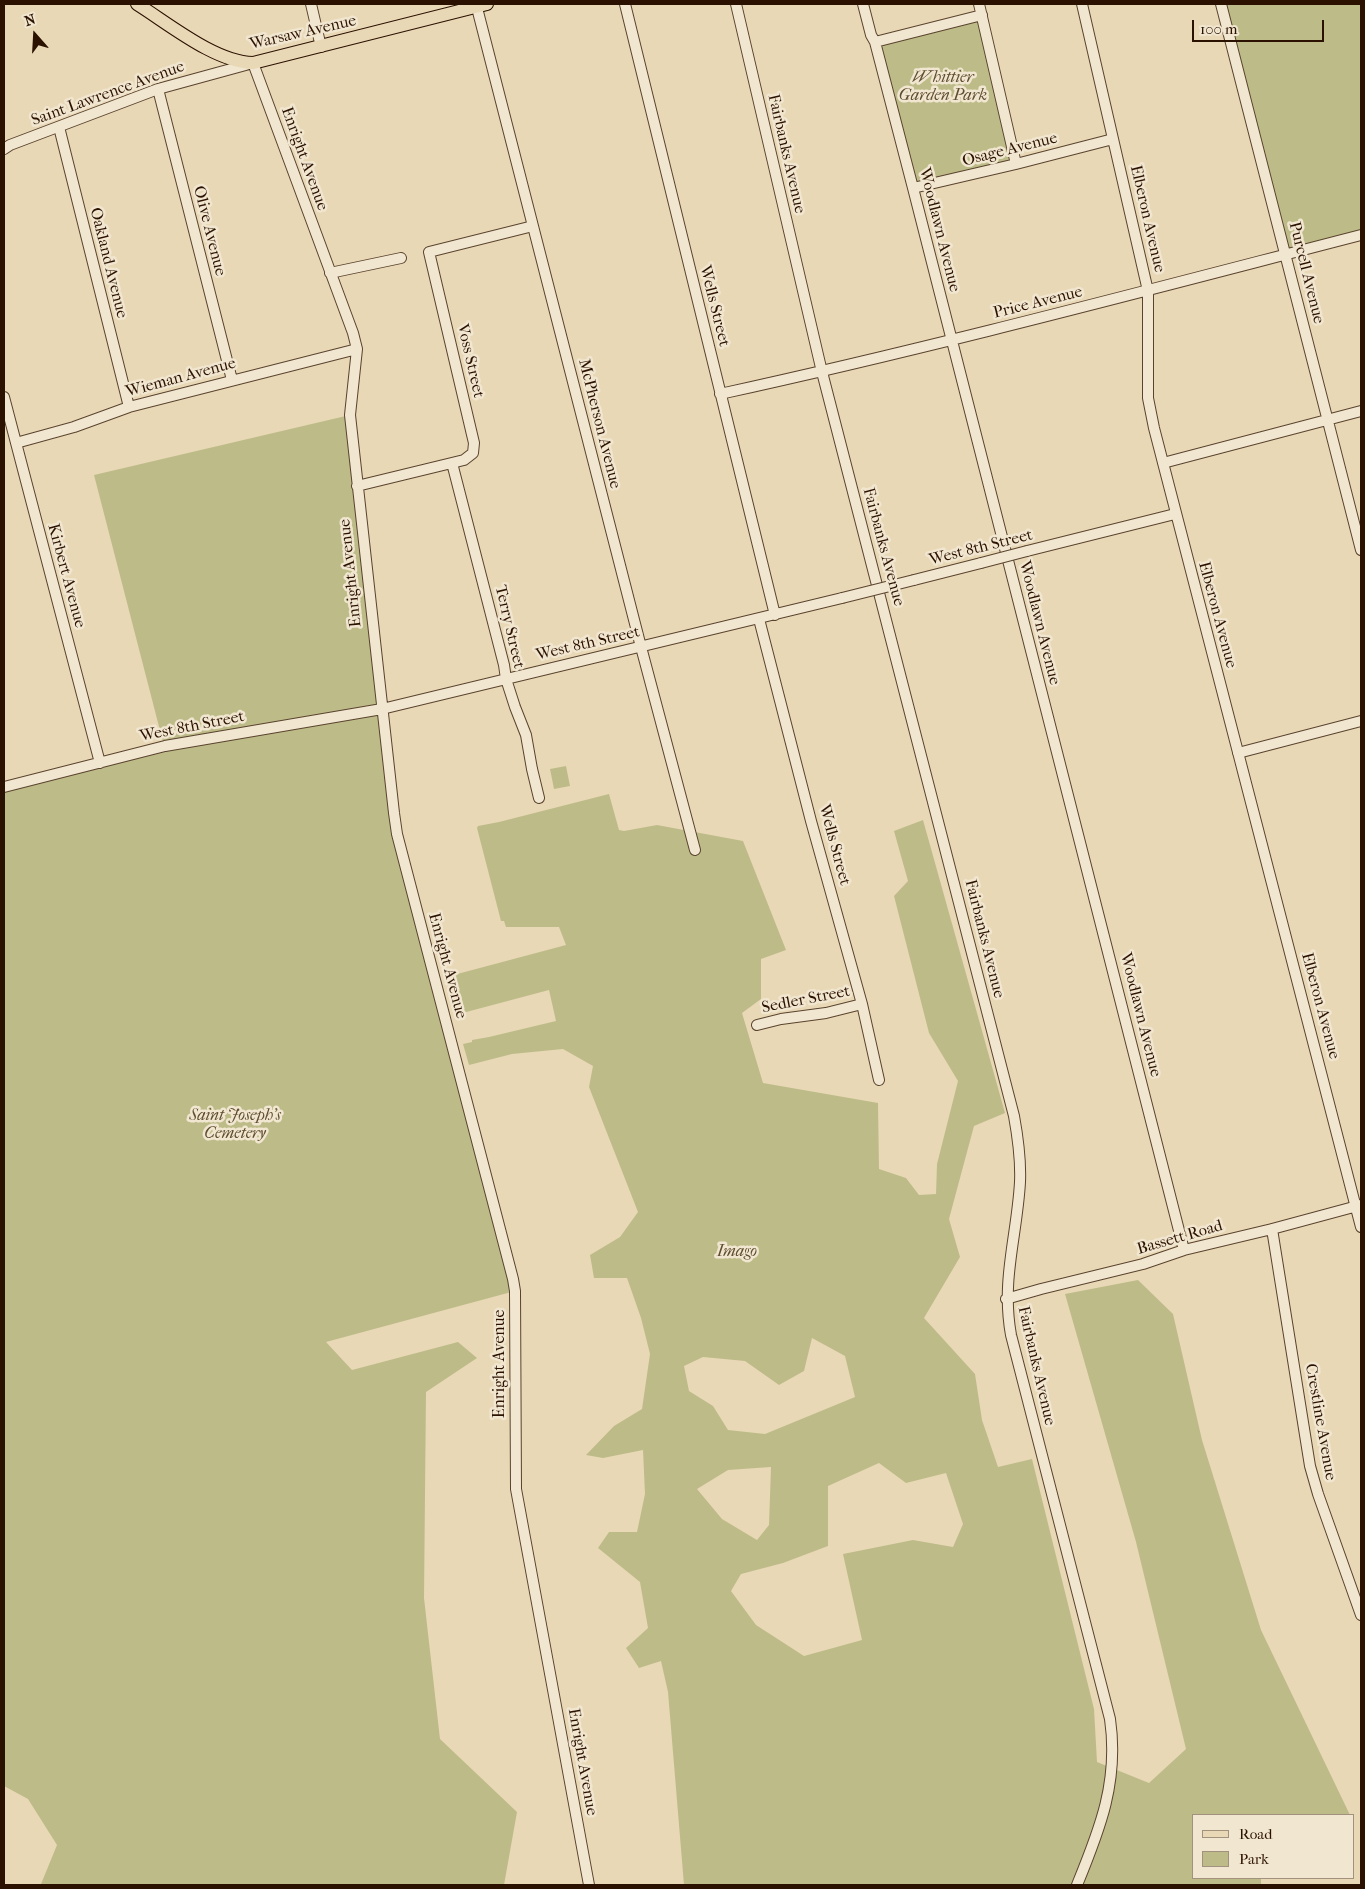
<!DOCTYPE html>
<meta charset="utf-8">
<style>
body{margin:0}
#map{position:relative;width:1365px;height:1889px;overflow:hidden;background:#e9d8b6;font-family:"IM FELL French Canon",serif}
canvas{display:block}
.frame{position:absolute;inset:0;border:5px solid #2b1100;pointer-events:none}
.legend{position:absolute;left:1192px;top:1814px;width:162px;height:65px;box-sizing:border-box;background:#f1e6d0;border:1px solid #a2917d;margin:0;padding:6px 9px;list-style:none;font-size:15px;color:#2b1100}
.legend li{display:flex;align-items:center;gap:10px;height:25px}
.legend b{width:25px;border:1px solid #a2917d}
.north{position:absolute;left:10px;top:10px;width:50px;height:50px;-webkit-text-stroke:4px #f1e6d0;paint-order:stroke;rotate:341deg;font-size:14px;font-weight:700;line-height:20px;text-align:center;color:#2b1100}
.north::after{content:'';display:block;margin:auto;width:18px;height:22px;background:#2b1100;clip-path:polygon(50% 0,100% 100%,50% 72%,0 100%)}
.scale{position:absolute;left:1192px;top:20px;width:132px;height:22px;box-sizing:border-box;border:2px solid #2b1100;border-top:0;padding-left:6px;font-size:15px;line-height:18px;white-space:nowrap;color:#2b1100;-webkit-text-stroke:4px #f1e6d0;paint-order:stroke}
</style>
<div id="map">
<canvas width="1365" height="1889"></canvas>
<div class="frame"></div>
<ul class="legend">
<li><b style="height:6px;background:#e9d8b6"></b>Road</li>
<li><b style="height:14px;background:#bdbc89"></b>Park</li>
</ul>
<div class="north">N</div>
<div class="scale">100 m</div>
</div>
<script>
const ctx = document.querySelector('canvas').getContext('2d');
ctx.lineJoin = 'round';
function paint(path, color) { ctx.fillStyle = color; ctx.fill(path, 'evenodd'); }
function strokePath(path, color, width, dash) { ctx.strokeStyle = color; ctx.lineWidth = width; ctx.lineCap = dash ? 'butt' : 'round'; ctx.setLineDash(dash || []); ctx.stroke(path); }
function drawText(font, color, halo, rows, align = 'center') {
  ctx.font = font + ' "IM FELL French Canon",serif'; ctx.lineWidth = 5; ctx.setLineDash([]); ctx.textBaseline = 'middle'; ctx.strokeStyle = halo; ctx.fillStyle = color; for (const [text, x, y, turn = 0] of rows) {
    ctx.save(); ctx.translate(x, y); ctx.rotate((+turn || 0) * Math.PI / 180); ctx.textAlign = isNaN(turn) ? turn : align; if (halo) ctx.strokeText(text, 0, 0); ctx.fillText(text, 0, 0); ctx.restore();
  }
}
const green = new Path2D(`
 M1221,4H1361V235L1286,255Z
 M982,15L1016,164L913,188L875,42Z
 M350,415L394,813L515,1291L326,1342L352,1370L458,1342L477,1358L426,1392L424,1598L440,1739L517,1812L504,1885H43L41,1884L57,1845L28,1799L4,1786V787L164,746L94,475Z
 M566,766L570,786L554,789L550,769Z
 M609,794L619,830L624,831L657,825L743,841L786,950L761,959V999L742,1013L763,1083L878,1103L879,1169L906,1178L919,1195L936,1194L937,1164L958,1081L929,1033L894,896L908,881L894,831L923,820L1005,1113L974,1126L949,1219L960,1257L924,1318L975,1374L982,1420L998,1467L1032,1459L1094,1709L1097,1762L1149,1783L1186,1749L1136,1542L1065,1294L1138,1280L1173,1314L1202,1440L1261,1630L1350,1815H1194V1878H1261V1885H684L668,1692L661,1661L639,1668L626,1648L648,1628L640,1582L598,1548L609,1532H637L645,1494L643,1450L603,1458L586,1455L614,1426L642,1409L650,1354L641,1318L627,1278H594L590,1255L620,1237L638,1212L589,1087L593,1066L563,1049L512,1054L469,1065L463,1044L472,1042V1040L489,1037L556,1021L549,990L455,1015L446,977L566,945L559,927H506L504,921H501L477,828L478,826L499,822ZM812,1338L845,1356L855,1397L765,1434L728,1430L713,1406L689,1391L684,1366L703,1357L745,1361L779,1385L804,1371ZM879,1463L906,1483L946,1473L963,1524L953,1547L913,1540L843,1554L862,1640L804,1656L756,1625L731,1591L741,1574L783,1563L828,1546V1486ZM771,1467L769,1525L757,1540L722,1519L697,1489L728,1470Z`);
const minor = new Path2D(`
 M311,4L321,47
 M476,4L641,647L695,850
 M625,4L775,615
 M736,4L822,372L1014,1116C1018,1138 1021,1160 1020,1182C1017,1236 1001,1280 1011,1335L1110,1719C1119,1781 1100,1829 1077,1885
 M863,4L871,35L875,42L913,188L1184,1250
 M979,4L1016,164
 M1082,4L1148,291V398L1154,428L1361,1227
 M1221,4L1361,550
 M875,42L982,15
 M158,89L232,380
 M59,127L129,407
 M4,149L10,145L158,89L253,63L353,333L357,349L350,415L394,813L397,834L513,1279L515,1291L516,1489L589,1885
 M913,188L1016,164L1113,139
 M330,273L401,258
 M720,394C935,347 1148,290 1361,235
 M4,397L100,763
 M16,443L74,427L129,407L357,349
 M452,463L504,665L506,679L515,707L526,735L532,769L539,798
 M1163,463L1361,411
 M357,486L464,460L473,453L474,443L429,252L533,226
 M1027,551L1175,514
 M914,580L981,563
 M759,619L811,821L862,1004L879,1080
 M1238,753L1361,721
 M4,787L165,746L382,709L842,598
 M757,1025L781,1019L826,1013L862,1004
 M1272,1229L1310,1466L1318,1494L1361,1615
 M1006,1299L1041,1289L1143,1264L1184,1250L1272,1229L1361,1205`);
const major = new Path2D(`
 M137,4C169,24 215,62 253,63L487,4`);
const minorBridge = new Path2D(`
 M981,563L1027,551
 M842,598L914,580`);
const streetNames = [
 ["Warsaw Avenue",303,33,-13],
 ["Saint Lawrence Avenue",108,94,-20],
 ["Osage Avenue",1010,150,-14],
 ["Fairbanks Avenue",786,154,77],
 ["Enright Avenue",304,159,70],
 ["Elberon Avenue",1147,219,77],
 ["Woodlawn Avenue",939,230,76],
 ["Olive Avenue",209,231,76],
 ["Oakland Avenue",108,263,76],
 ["Purcell Avenue",1306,273,76],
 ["Price Avenue",1038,303,-14],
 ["Wells Street",714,306,76],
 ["Voss Street",470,361,77],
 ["Wieman Avenue",181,378,-15],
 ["McPherson Avenue",599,424,76],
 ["Fairbanks Avenue",883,547,75],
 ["West 8th Street",981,548,-14],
 ["Enright Avenue",351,573,-96],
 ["Kirbert Avenue",66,576,75],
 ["Elberon Avenue",1217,615,75],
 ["Woodlawn Avenue",1039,623,76],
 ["Terry Street",509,627,77],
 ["West 8th Street",588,644,-13],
 ["West 8th Street",192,727,-11],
 ["Wells Street",834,845,75],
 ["Fairbanks Avenue",984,939,76],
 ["Enright Avenue",447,966,75],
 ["Sedler Street",806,1000,-11],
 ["Elberon Avenue",1320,1006,75],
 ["Woodlawn Avenue",1140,1015,76],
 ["Bassett Road",1180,1238,-16],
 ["Enright Avenue",500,1364,-90],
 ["Fairbanks Avenue",1036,1366,77],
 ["Crestline Avenue",1320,1422,80],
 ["Enright Avenue",582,1762,80]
];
const parkNames = [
 ["Whittier",943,78],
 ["Garden Park",943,96],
 ["Saint Joseph’s",235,1116],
 ["Cemetery",235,1134],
 ["Imago",737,1252]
];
paint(green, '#bdbc89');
strokePath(minor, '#5a432e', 12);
strokePath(major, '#2b1100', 14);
strokePath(minor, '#f1e6d0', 10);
strokePath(major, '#e9d8b6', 12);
strokePath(minorBridge, '#5a432e', 12, []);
strokePath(minorBridge, '#f1e6d0', 10);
drawText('16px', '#2b1100', '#f1e6d0', streetNames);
drawText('italic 16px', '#5e4d30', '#f1e6d0', parkNames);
</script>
